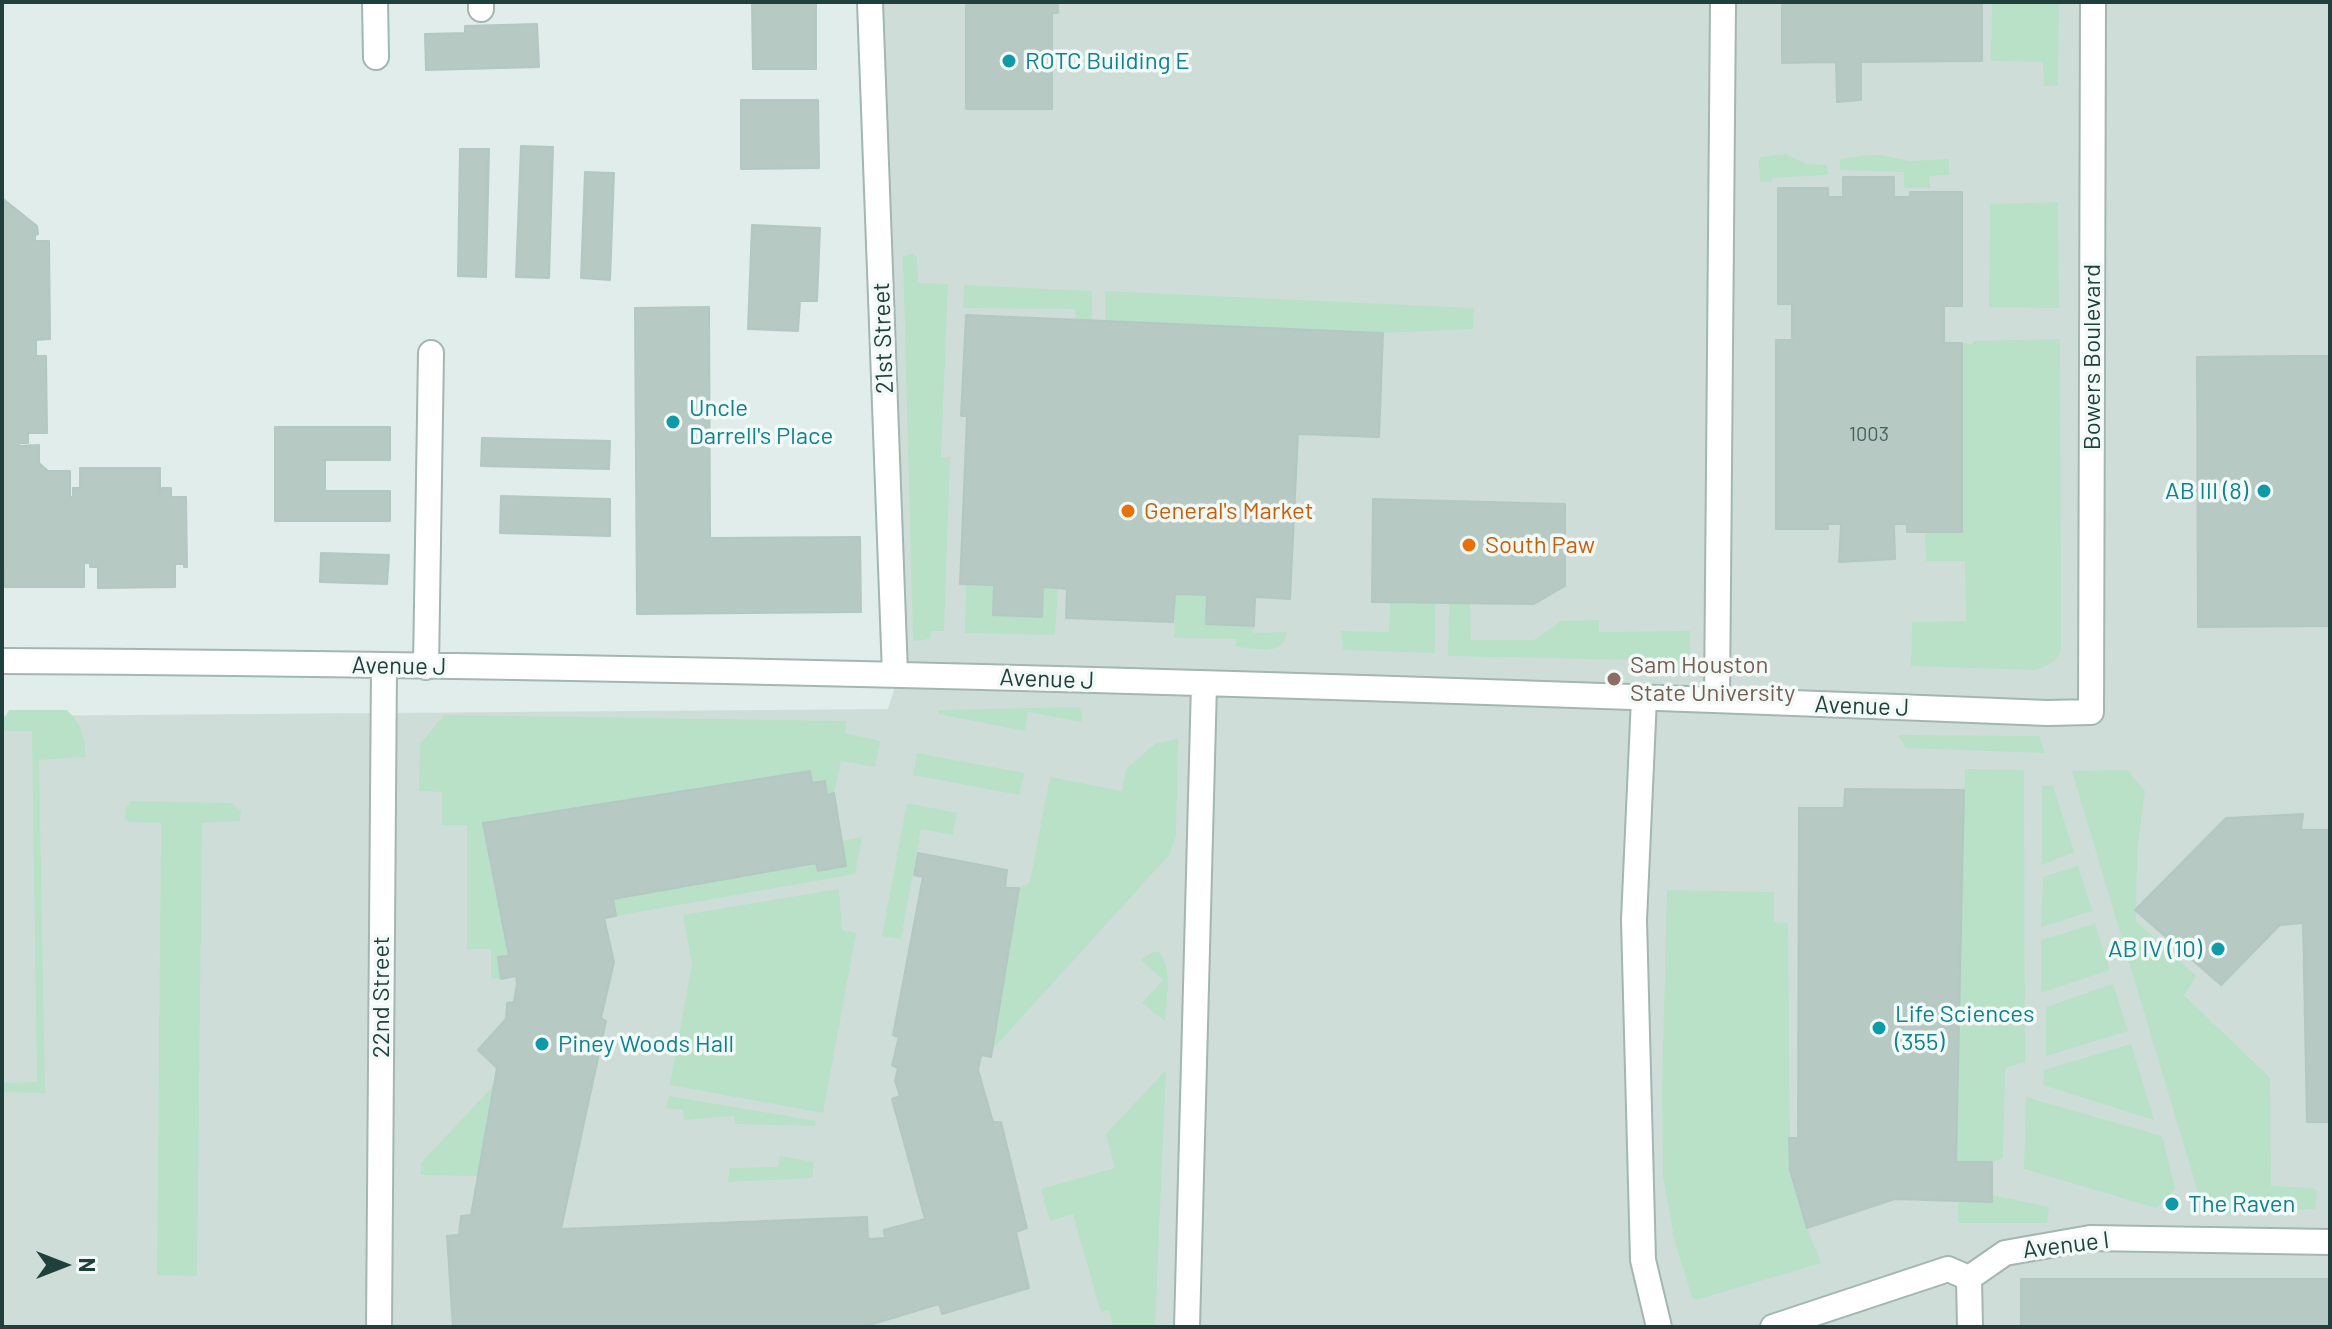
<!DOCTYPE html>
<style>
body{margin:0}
#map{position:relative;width:2332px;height:1329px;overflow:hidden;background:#e1edea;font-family:Barlow,sans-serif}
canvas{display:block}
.frame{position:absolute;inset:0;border:4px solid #20403c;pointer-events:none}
.north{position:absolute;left:24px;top:1225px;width:80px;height:80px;-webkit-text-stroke:6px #f2f9f7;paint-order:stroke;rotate:90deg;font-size:22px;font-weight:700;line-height:32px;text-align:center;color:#20403c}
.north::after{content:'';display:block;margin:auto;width:28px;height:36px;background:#20403c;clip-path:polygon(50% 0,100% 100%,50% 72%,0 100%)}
</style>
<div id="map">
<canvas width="2332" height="1329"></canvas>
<div class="frame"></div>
<div class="north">N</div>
</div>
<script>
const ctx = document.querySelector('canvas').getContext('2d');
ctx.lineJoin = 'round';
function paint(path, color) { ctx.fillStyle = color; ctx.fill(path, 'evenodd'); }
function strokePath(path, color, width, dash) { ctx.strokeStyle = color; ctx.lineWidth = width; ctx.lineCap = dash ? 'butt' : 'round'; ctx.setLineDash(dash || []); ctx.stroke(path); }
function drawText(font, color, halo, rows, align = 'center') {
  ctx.font = font + ' Barlow,sans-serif'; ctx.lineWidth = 7; ctx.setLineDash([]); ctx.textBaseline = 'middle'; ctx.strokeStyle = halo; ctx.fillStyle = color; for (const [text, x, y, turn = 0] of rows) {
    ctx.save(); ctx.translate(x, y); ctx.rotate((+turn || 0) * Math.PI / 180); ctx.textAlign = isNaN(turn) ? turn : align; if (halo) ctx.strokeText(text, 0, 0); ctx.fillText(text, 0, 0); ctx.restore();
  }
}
const built = new Path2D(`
 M881,2H2330V1327H2V716L888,709L907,648Z`);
const green = new Path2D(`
 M1992,2H2059L2058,86H2044L2043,62L1991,61Z
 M1785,154L1807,164L1827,165L1828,175L1772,178V182H1760L1759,161L1761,157Z
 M1868,155H1881L1910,161L1949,159V175L1929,176L1930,188H1904V172L1840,170V159Z
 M2058,202L2059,308L1989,307L1990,204Z
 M912,253L917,257L918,283L948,284L941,457H950L944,631H931L930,639L913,641L903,257Z
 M964,285L1092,291V321L1076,320L1075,309L963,308Z
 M1105,291L1474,308L1473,329L1383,333L1105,321Z
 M2060,339L2061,651C2056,662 2046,667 2035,670L1911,666L1912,622L1966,621L1965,561H1926L1925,532L1962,343L1973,344L1974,341Z
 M966,584L994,585L1042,616L1043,587L1058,588L1055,635L965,633Z
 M1175,594L1207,595L1206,624L1254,626V633L1287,632C1282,658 1256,648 1236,647V639L1174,638Z
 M1390,602L1435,603V653L1343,650L1341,631L1389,632Z
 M1449,603H1470L1471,640H1534L1561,621L1599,620V632L1690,631V655L1684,661L1448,656Z
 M1079,707L1083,715L1081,722L1028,712L1025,731L938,714V710Z
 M9,710H67C81,724 86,738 85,757L39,760L45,1093L2,1092V1083L37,1082L32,731H5L2,727L3,720Z
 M444,715L846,721L845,733L880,741L875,767L841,761L834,793L827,795L825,781L812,783L809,771L483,823L509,956L498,958L501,979L491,978V949H467V825H442V792L419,791L420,744Z
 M1898,735L2039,736L2045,753L1906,748Z
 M1178,739L1176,836L1169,855L991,1051L1019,888L1030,882L1050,777L1122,791L1126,769L1156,743Z
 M917,753L1024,773L1019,795L913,775Z
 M1965,769L2024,770L2025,1062L2005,1068L2003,1158L1992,1162H1956Z
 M2127,770L2145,791L2137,854L2136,921L2196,976L2184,995L2270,1078L2271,1186L2314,1188L2317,1191L2315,1209L2205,1216L2072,771Z
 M2042,786H2053L2074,852L2042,865Z
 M132,801L232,803L241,811L240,821L202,823L197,1276L157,1275L161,823L128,822L125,817L126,807Z
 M907,803L957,813L953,835L921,829L901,939L882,936Z
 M862,837L855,874L616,916L613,899L816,863L819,871L846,866L842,841Z
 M2078,866L2092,911L2041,927L2043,877Z
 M839,889L842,930L856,933L823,1113L670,1085L692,964L683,915Z
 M1667,890L1774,892V922L1788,923L1790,1170L1807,1228L1821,1263L1696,1300L1692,1297L1675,1243L1663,1177L1662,1090Z
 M2095,924L2110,970L2041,993V940Z
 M1153,952H1159C1174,970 1166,999 1165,1021L1142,1003L1163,980L1141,960Z
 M2113,984L2128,1031L2046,1056V1007Z
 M2131,1044L2154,1120L2043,1085L2044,1070Z
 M1166,1070L1155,1327H1113L1109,1310L1101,1312L1073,1214L1050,1221L1041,1189L1115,1168L1106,1134Z
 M494,1085L478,1176L421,1175V1163Z
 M669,1096L816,1121L815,1126L735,1124L734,1116L684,1120L683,1110L666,1108Z
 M2026,1097L2162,1136L2175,1189L2156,1208L2024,1169Z
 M780,1156L814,1162L812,1178L728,1182L729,1168L778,1167Z
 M1992,1195L2049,1207L2047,1223H1958V1201L1991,1202Z`);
const building = new Path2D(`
 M752,2H816V69H753Z
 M966,2H1058V13H1052V109H966Z
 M1782,2H1982V61L1861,62V100L1837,102L1836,62L1782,63Z
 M537,24L539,67L426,70L425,34L465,33V26Z
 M741,100H818L819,168L741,169Z
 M521,146L553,147L549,278L516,277Z
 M460,149H489L486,277L458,276Z
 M585,172L614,173L610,280L581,278Z
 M1843,177H1894V197H1910V192H1962V306H1944V343H1962V532H1907V524H1894L1895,559L1839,562L1841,524H1828V529H1776V340H1792V304H1778V188H1828V197H1843Z
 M2,198L37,226L38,234L35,235V241H49L50,339L36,340V356H46L47,433H28V443H19V446L39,445V463L48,471H70V497H73V488H80V468H160V493L162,488H171V497H186L187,567H184V564H175V587L98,588V567H90V563H84V587H5V566H2Z
 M752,225L820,228L817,301H800L798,331L748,329Z
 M709,307L710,538L860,537L861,612L637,614L635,308Z
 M966,315L1383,333L1379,437L1298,434L1290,599L1255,597L1254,626L1206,624L1207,595L1175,594L1173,622L1066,618L1067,589L1058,588L1043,587L1042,617L993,615L994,585L960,584L967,416H961Z
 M2299,356H2330V626L2198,627L2197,357Z
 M275,427H390V460H325V491H390V521H275Z
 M482,438L610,441L609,469L481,466Z
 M501,496L610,499V536L500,533Z
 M1373,499L1565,504V586L1534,604L1372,602Z
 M321,553L389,555L387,584L320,582Z
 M810,771L812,783L825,781L827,795L834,793L846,866L818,871L816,863L613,899L616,916L604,918L614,962L601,1018L606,1021L561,1229L867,1217L868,1239L885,1238L884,1230L925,1219L892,1099L900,1096L895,1081L898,1068L892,1065L899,1037L893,1035L923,877L914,875L918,853L1007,870L1005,888H1019L991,1057L981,1055L978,1070L993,1122H1001L1027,1228L1016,1232L1029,1288L942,1314L939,1304L863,1327H453L447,1236L459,1235L461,1216L471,1215L497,1068L478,1050L506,1019L507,1003L514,1002L517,983L516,976L501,979L498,957L509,956L483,823Z
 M1845,789L1964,790L1956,1162H1992V1202L1895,1199L1807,1228L1790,1170L1789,1138H1798L1799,808H1844Z
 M2303,814L2301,830H2330V1122H2307L2303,923L2280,925L2221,985L2135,910L2226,818Z
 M2021,1279H2330V1327H2021Z`);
const minor = new Path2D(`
 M375,2L376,57
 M481,2V9
 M870,2L895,674
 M2,661C684,665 1366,685 2047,713L2091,712L2093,2
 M426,667L431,353
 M1644,698L1634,920L1643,1260L1659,1327
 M1717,699L1723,2
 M1969,1278L2005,1253L2090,1238L2330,1242
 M1969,1278L1970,1327
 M379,1327L384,666
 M1187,1327L1204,684
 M1773,1327L1948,1269L1969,1278`);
const markers = [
 [1009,61,8,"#0f9aa8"],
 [673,422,8,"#0f9aa8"],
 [2264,491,8,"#0f9aa8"],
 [1128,511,8,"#e8710a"],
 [1469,545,8,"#e8710a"],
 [1614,679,8,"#8d6e63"],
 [2218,949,8,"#0f9aa8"],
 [1879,1028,8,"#0f9aa8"],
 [542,1044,8,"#0f9aa8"],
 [2172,1204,8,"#0f9aa8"]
];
const numberNames = [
 ["1003",1869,434]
];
const cultureNames = [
 ["ROTC Building E",1025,61],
 ["Uncle",689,408],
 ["Darrell's Place",689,436],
 ["AB III (8)",2248,491,"right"],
 ["AB IV (10)",2202,949,"right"],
 ["Life Sciences",1895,1014],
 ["(355)",1895,1042],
 ["Piney Woods Hall",558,1044],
 ["The Raven",2188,1204]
];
const streetNames = [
 ["21st Street",883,338,-92],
 ["Bowers Boulevard",2092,357,-90],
 ["Avenue J",399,666,1],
 ["Avenue J",1047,679,2],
 ["Avenue J",1862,706,2],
 ["22nd Street",381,997,-90],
 ["Avenue I",2066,1245,-7]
];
const foodNames = [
 ["General's Market",1144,511],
 ["South Paw",1485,545]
];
const educationNames = [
 ["Sam Houston",1630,665],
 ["State University",1630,693]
];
paint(built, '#cfddd9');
paint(green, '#b8e1c8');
paint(building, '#b6c9c3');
strokePath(building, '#b3c8c2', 2);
strokePath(minor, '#a3b6b2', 28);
strokePath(minor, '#fff', 24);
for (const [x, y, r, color] of markers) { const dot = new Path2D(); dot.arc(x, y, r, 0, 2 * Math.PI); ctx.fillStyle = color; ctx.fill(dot); strokePath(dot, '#f2f9f7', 3); }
drawText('20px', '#46625e', null, numberNames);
drawText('24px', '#0d838f', '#f2f9f7', cultureNames, 'left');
drawText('24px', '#20403c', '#f2f9f7', streetNames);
drawText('24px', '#c56008', '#f2f9f7', foodNames, 'left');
drawText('24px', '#785e54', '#f2f9f7', educationNames, 'left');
</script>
